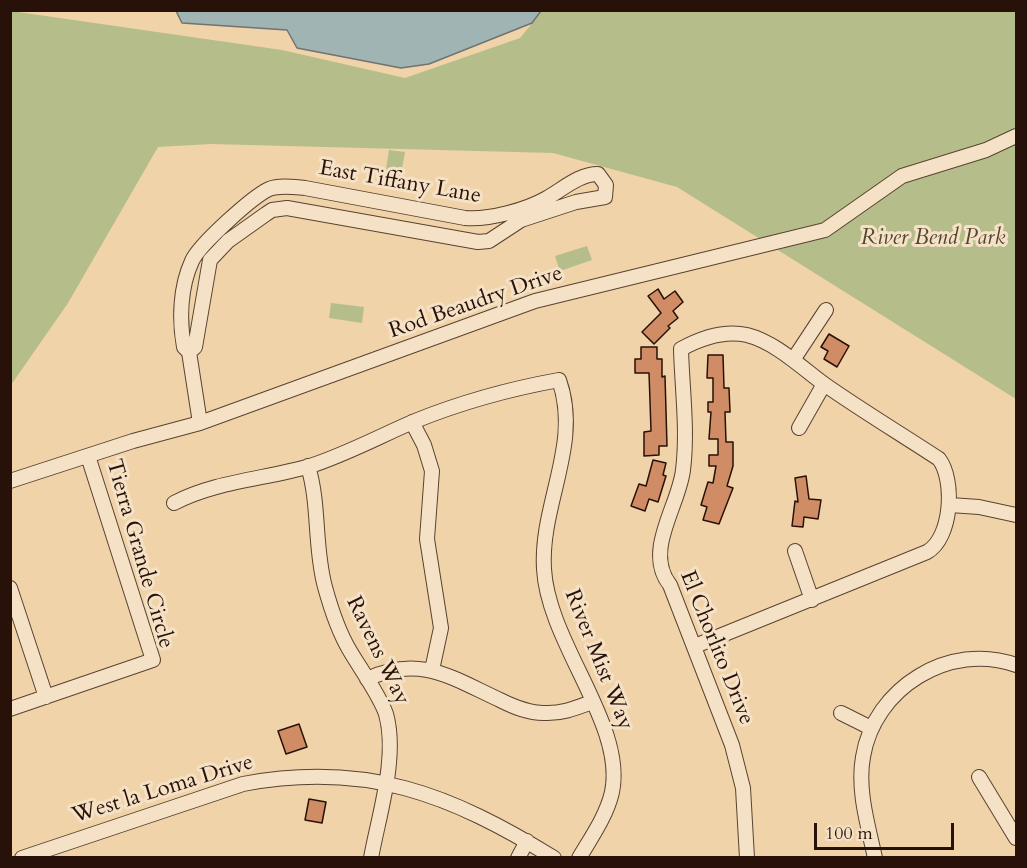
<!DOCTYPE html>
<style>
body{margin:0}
#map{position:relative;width:1027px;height:868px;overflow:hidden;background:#f0d3a8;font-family:Cardo,serif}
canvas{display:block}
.frame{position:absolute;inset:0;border:12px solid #271109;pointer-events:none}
.scale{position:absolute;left:814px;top:823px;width:140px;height:27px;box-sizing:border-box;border:3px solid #271109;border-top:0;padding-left:8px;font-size:18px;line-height:21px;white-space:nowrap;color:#271109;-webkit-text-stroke:4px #f5e2c6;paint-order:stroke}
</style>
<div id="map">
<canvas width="1027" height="868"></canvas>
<div class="frame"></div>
<div class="scale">100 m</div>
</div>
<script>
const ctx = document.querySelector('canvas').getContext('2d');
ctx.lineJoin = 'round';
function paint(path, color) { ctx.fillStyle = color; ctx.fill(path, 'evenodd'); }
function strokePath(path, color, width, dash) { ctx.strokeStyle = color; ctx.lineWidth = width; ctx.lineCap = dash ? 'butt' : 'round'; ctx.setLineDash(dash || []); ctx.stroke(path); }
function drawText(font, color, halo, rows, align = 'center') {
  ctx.font = font + ' Cardo,serif'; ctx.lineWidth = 6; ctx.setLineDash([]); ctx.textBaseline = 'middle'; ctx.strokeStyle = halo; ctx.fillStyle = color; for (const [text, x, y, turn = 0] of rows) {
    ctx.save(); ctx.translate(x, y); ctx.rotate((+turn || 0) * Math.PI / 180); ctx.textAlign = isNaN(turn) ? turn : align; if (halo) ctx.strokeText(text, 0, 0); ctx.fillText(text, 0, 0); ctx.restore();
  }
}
const green = new Path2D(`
 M11,11L282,50L405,78L520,38L542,11H1016V399L677,187L553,153L211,144L158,147L68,303L11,385Z
 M389,150L405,152L399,185L384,183Z
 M587,246L592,260L560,271L555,256Z
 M331,303L364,307L362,323L329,318Z`);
const water = new Path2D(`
 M176,11H541L532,23L429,64L401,68L297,48L287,30L182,23Z`);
const building = new Path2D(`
 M658,289L664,299L675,291L683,302L673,311L678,318L668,326L670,328L654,344L642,332L661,313L648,296Z
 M829,334L849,346L837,367L824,359L828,351L821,347Z
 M641,347H657V359H662V377L665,376L667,446H659V455L644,456V432L651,431L650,401L649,373H635V359H641Z
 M708,355H723L724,388H729L730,412H725L726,442H733V466L727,486L733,488L719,524L703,520L707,507L701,505L708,482L713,483L716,466H709V455H718V439H709L711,412H708V402H713V378H707Z
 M653,460L666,463L663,475L666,476L658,502L649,499L645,511L631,506L639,484L646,486Z
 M806,476L809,499L821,500L818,519L804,517L803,527L792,526L795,501L798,502L795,478Z
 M299,724L307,747L286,754L278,731Z
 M309,799L326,802L322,823L305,820Z`);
const minor = new Path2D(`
 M189,352L195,347L210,260L228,241L266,214L272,210L287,208L478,242L489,241L521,220L576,202L605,197L606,185L598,174C579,174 563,189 547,198C526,210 489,220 465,218L305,188C293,187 280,185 269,189C252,197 199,245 192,261C180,287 179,320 184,347L189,352L200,423
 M793,360L826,310
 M412,422L424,445L432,471L427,539L441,628L432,670
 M799,428L824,384
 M308,466C320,506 314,547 325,587C331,609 338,631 350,651C360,668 380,696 386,714C398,757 379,814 371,858
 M10,481L133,441L200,423L535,301L825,230L902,176L986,150L1016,136
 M174,503C216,481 266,479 310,466C347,454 380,436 415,421C462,402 509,389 559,380C582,444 540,504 544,569C548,643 626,725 612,792C607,815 591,838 579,858
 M950,505L979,507L1016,515
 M795,551L812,600
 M10,588L46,697
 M695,646L927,552C952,538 955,480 939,459C901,434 861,410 824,384C801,367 775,342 747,335C724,330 701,338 681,349C682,388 688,430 683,470C679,506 643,551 670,585L732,745L743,788L747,858
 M367,679C420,654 452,678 500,700C514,707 528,713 544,713C561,714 576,708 592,702
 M10,709L153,660L88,456
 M841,713L871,728
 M979,777L1016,838
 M22,858L243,784C366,761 450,794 554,858
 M518,858L527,841
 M875,858C868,825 857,790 863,757C874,688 950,641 1016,665`);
const streetNames = [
 ["East Tiffany Lane",400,183,10],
 ["Rod Beaudry Drive",476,303,-19],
 ["Tierra Grande Circle",139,554,74],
 ["El Chorlito Drive",716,648,68],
 ["Ravens Way",377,651,64],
 ["River Mist Way",598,660,68],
 ["West la Loma Drive",163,790,-17]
];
const parkNames = [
 ["River Bend Park",933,239]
];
paint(green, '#b5be8b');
paint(water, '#a0b4b4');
strokePath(water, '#707370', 1.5);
paint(building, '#d08d65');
strokePath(building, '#271109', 1.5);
strokePath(minor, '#594231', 16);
strokePath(minor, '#f5e2c6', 14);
drawText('22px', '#271109', '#f5e2c6', streetNames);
drawText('italic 22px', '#524530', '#f5e2c6', parkNames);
</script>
